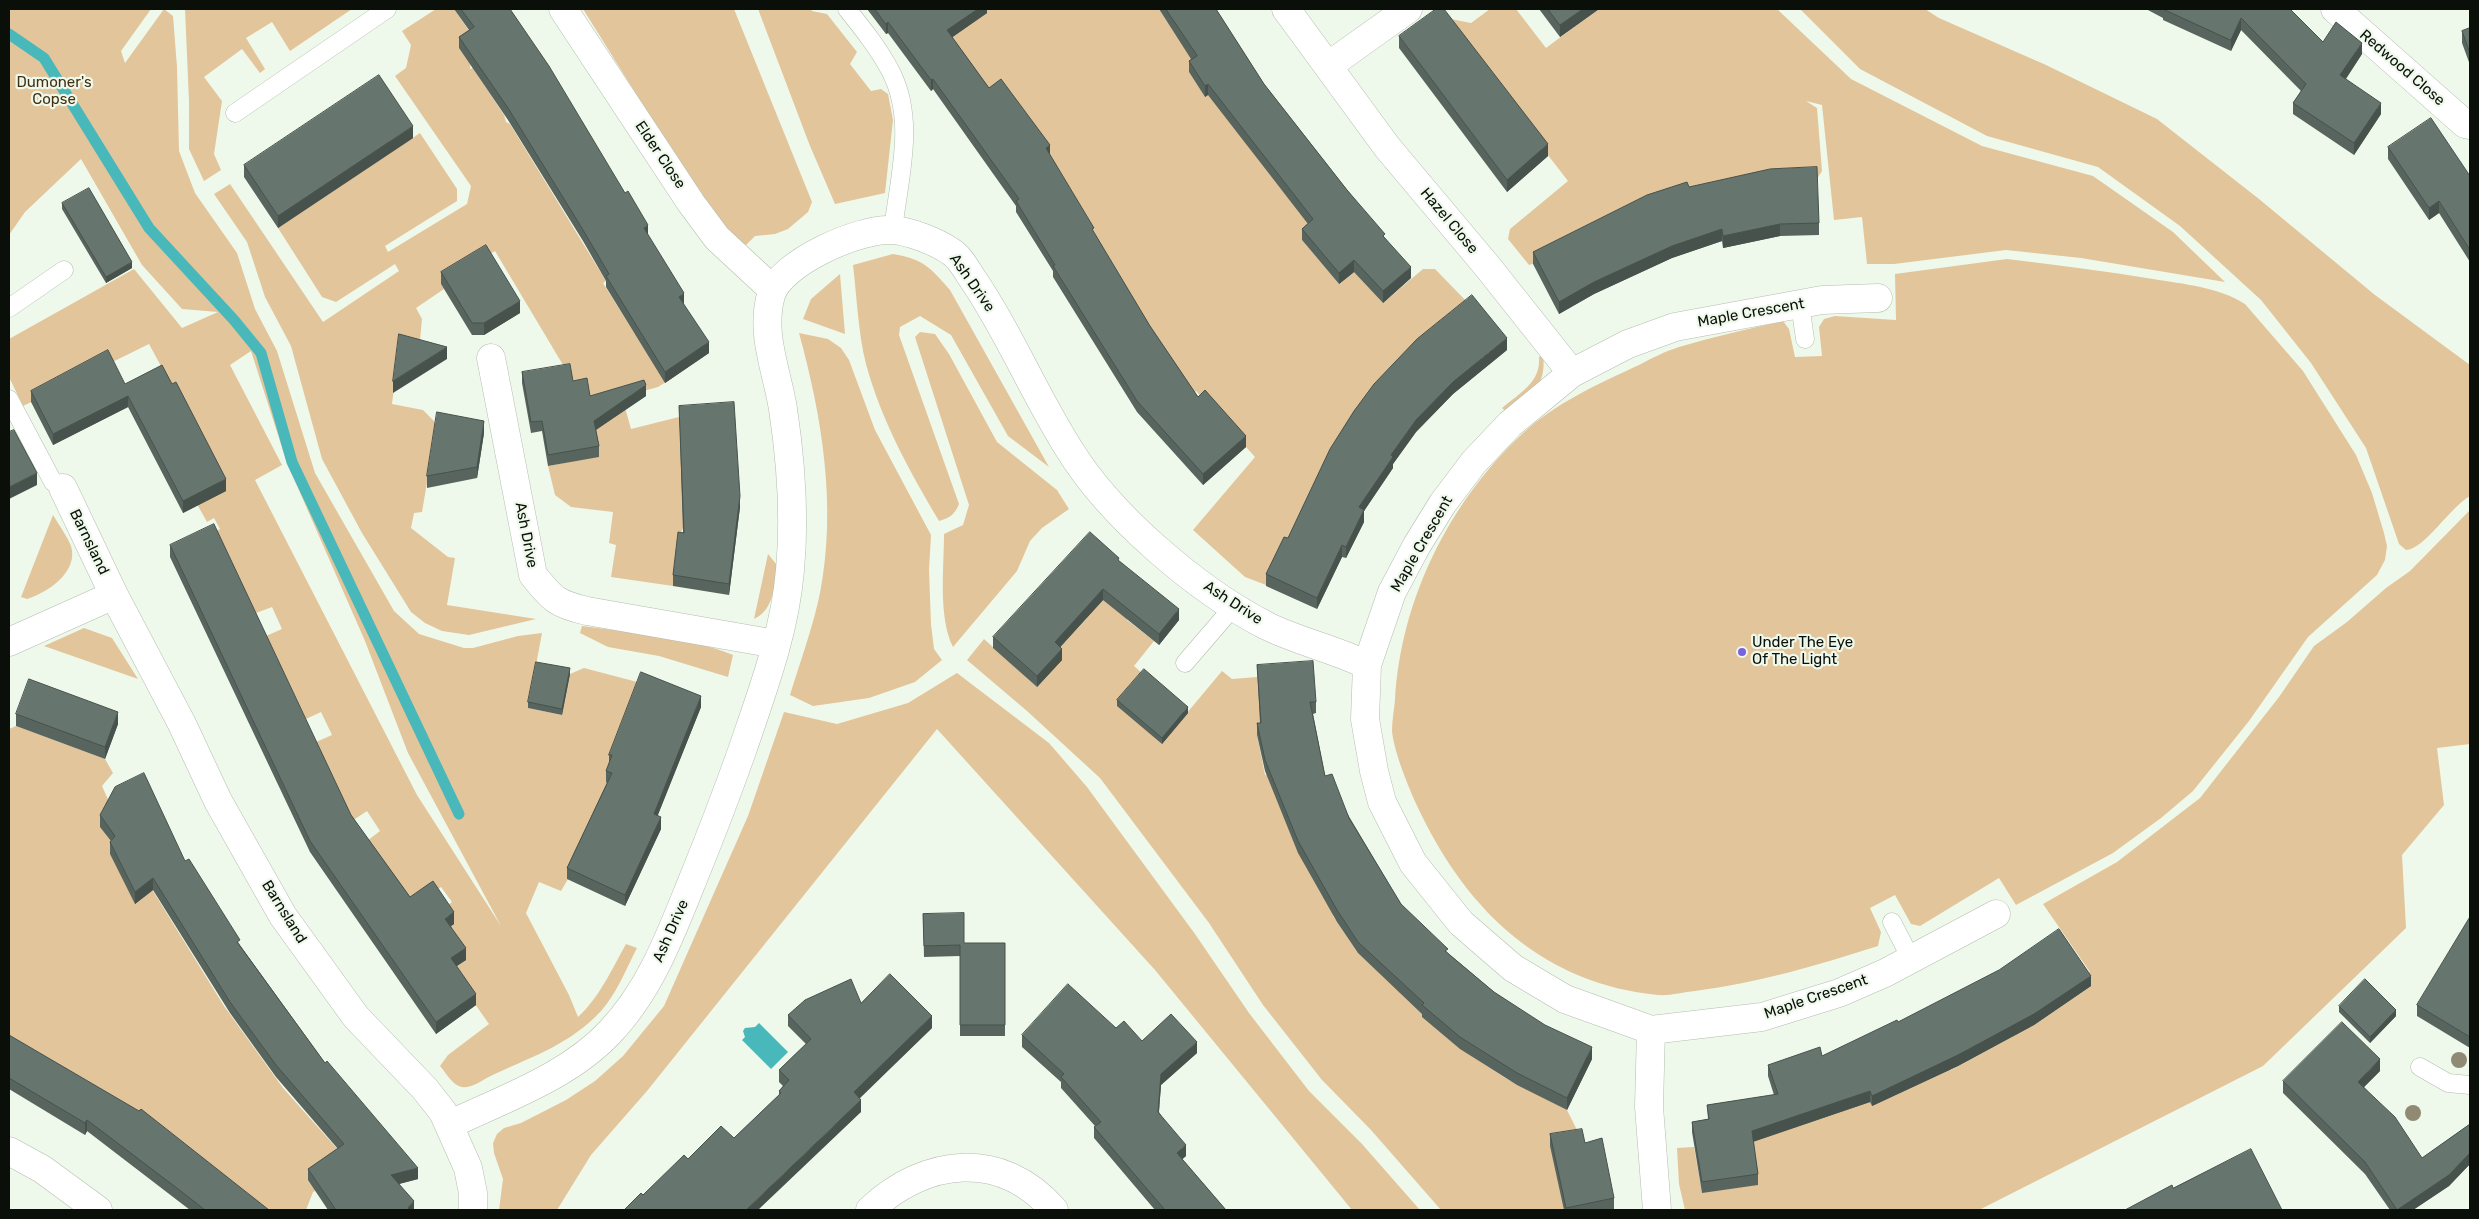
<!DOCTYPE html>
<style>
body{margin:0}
#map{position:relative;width:2479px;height:1219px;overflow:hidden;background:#eff9eb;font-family:Rubik,sans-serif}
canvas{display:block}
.frame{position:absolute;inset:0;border:10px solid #0b0f0a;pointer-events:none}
</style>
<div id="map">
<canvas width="2479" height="1219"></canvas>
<div class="frame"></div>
</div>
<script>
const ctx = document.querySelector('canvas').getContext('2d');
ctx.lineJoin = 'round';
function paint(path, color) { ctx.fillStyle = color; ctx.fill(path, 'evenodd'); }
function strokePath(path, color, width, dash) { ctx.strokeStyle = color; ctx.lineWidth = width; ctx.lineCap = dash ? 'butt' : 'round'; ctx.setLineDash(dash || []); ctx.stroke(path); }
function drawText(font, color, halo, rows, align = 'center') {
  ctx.font = font + ' Rubik,sans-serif'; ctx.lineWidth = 4.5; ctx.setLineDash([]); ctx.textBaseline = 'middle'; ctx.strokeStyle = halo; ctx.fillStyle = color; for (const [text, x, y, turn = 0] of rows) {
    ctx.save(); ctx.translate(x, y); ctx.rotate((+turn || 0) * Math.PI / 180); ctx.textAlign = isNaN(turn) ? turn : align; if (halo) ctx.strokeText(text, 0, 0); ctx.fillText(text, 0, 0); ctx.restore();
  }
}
const green = new Path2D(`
 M9,9H151L121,51L125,63L164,9L173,16L177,67L179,151L195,193L237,253L255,309L277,351L315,473L394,611L419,634L464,648H473L518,636L542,633L528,708L562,715L570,674L584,668L641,683L606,782L609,783L603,802L568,879L561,891L539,882L526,913L569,995L578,1017C599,998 612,969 626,944L637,948C626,969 617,993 601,1011C570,1044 536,1055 497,1073C486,1077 473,1089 462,1087C453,1086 446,1073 440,1066L448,1055L489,1024L451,970L443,909L452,902L441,887L413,907L367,841L380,831L367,811L352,821L316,742L332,735L321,712L306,719L266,636L282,629L272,607L256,613L212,533L220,529L214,518L207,522L193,497L182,405L149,344L23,406L9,377V339L134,269L182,328L218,312L182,309L142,265L81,159L25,212L9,235ZM251,351L287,463L365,641L408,753L501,926L417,795L255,480L282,465L230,365Z
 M185,9H352L290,51L272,22L246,38L265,69L260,73L242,49L204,77L222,101L214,154L221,170L204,181L189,149V101Z
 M436,9H454L474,38L470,69L473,68L504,115L506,122L510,124L606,281L603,283L635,334L674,377L658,387L622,397L631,429L679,417L684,525L680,535L673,586L611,577L616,545L609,543L613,512L571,507L555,495L548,466L599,456L566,370L495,251L441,284L444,289L416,308L422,319L419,351L399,347L392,404L423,410L437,424L422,512L414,513L411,528L448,557L455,558L447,605L536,619L469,635L442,631L425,623L411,612L362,533L322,459L291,346L265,297L247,242L214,194L230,184L323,322L399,271L395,264L336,302L322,297L278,228L420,133L457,189V201L385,246L388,252L467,204L471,186L395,76L406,68L411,45L402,31Z
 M583,9H734L812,202L808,212L788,229L775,234L755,236L746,245L734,239L701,198Z
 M758,9H811L812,11L827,14L857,52L850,64L871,91L881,89L888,94L893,120L885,193L835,204L810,146Z
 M984,9H1159L1197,67L1189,72L1205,97L1213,92C1242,142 1277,185 1315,229L1302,240L1339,284L1354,271L1383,303L1423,269H1435L1472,307L1266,585L1245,577L1193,530L1255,457L1196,391L1190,396L946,40L986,13Z
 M1490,9H1516L1546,48L1598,9H1777L1851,79L1982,146L2093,176L2173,232L2225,282L2081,258L2006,250L1894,264H1867L1862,217L1834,220L1822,105L1806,101L1817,108L1822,171L1817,179L1529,265L1508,239L1510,229L1568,181L1441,17L1471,23Z
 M1800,9H1925L1939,18L2046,65L2157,119L2259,199L2375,295L2470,365V496C2451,506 2424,550 2406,550L2399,544L2366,448L2311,363L2261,300L2180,226L2098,167L1987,136L1860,69Z
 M893,254C923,259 930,267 950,290L1049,467L1008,436L951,335L920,316L900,327L899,335L959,504C955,514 950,518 939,521C910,472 881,420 866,364C858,332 857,298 853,265Z
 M2007,259C2056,265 2104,271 2153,279C2183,284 2219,287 2245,304L2303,371L2356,455L2372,493L2384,533L2387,546L2385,560L2377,575L2308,637L2249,721L2193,791L2161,818L2113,853L2016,905L1999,878L1920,926L1911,924L1895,895L1870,908L1881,932L1878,946C1818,965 1758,983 1695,991C1683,992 1670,996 1658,995C1545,984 1469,913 1421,814C1411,794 1394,753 1392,731C1392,721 1394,710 1395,700C1401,600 1448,504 1521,435C1555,403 1598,384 1639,365C1652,358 1666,351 1679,347C1713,337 1748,329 1783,321L1789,329L1795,357L1822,356L1819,327L1824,319L1835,316L1896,320L1895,274Z
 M840,274L845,334L803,319L811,299Z
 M920,332L935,334L949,354L997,442L1057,490L1069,509L1042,528L1030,541L1017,571L953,647C938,617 944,568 944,534L963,525L969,505L915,337Z
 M799,333L828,339L841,348L849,360L875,430L931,535L929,570L931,624L934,649L942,660L915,682L869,698L813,706L790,695C800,662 813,627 820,593C837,506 822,417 799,333Z
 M1543,354C1547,387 1531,393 1509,414L1502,408C1520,393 1541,382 1539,357Z
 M2470,510V744L2437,748L2444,805L2402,855L2406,928L2263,1066L1979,1210H1685L1679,1184L1677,1148L1694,1147L1702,1193L1749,1123L1858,1076L1872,1106L1936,1041L1951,1070L2012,1037L2010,996L2031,1027L2090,987L2083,975L2090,972L2043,904L2117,862L2200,798L2279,697L2314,646L2347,622L2386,588L2410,571Z
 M53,515C59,525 67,536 71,546C79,572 47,593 27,599L21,597Z
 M768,554L777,565C774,585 775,609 754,619Z
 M1119,569L1127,620L1154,641L1134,666L1144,675L1161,744L1222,671L1232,679L1257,677L1273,717L1257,735L1265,775L1282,772L1304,863L1323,897L1342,911L1333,916L1356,950L1427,1011L1423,1017L1473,1057L1507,1079L1567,1110L1582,1140L1564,1210H1441L1371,1130L1322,1080L1263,1005L1209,923L1100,778L1027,711L967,660L984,639L1037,687L1055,653L1086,619Z
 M582,626C633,633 686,636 733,655L728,677L659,656L608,647L580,633Z
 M84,628L112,638L138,679L44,646Z
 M957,673L1049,743L1087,787L1195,934L1249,1013L1309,1091L1362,1144L1420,1210H1352L1155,970L937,729L647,1091L591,1155L557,1210H499L503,1179L494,1153L493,1143L497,1134L504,1128L521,1123L566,1100L595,1081L623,1056L664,1006L748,816L784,712L837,724L908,703Z
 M16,726L105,759L113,773L102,786L140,870L224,1006L283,1088L349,1162L328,1185L313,1192L306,1210H255L9,1042V729Z`);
const water = new Path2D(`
 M759,1023L788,1052L771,1069L742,1040L745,1037L743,1031L745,1028L755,1027Z`);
const stream = new Path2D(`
 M9,34L44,58L149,228L234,320L261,353L292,462L459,814`);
const lane = new Path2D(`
 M847,9C863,29 879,49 891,72C916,121 899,177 893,230
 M235,113L387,9
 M1800,304L1805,339
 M9,308L64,270
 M9,399L53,482L63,488
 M1185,663L1234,606
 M1892,922L1911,959
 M2420,1067L2448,1083L2470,1085`);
const street = new Path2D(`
 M563,9L691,203L717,238L772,289
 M1286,9L1387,147L1487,266L1572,373
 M2335,9L2465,124L2470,125
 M1328,66L1408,9
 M1878,298L1822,300L1675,327L1628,344L1572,373L1510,424L1474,462L1443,503L1417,545L1392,592L1367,665L1365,719L1374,771L1382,802L1413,863L1461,923L1513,968L1565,999L1651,1030L1762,1017L1839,993L1885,973L1996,914
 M491,358L533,575C553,600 557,604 587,611L776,644
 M63,488L114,595
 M9,642L114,595L182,724L218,801L283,916L356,1017L425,1089L443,1112L468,1168L473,1193V1210
 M1651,1030L1649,1107L1657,1210
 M449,1125C503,1099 568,1077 610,1032C650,990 670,936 691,884C709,840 726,796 742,751C762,692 785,632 790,570C795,517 791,462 783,409C777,371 760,334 771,295C780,263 859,228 892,230C909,231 935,241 950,251C960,257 966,269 972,278C1009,332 1034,394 1069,449C1110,516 1197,590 1267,626C1300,642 1334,649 1367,665
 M9,1151L42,1169L98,1210
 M870,1210C925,1158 1001,1149 1054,1210`);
const trees = [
 [2459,1060],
 [2413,1113]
];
const wall = new Path2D(`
 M454,9H510L648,235L709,353L665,383L606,287V281L583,241L508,120L459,48V37L469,30Z
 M867,9H987V13L952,37L989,88L1050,155L1094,234L1150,326L1198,397L1246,447L1203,485L1137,412L1053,277V271L1016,212V206L933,89L931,91L888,33L886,34Z
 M1159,9H1216L1264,84L1385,238L1411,278L1383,303L1354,272L1339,284L1302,240V229L1308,224L1208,95L1205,97L1189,72V61L1191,59Z
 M1539,9H1599L1560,37Z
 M2146,9H2269L2323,42L2362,54L2346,79L2381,114L2354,155L2293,114V103L2301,91L2241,30L2231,51L2163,20V18Z
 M2470,28V65L2462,43V31Z
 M1399,36L1548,156L1507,192L1399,48Z
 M413,138L278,228L244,177V165Z
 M2388,147L2470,176V262L2439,213L2429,220L2388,159Z
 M1689,187L1819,223V235L1780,236L1723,248L1722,241L1672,258L1594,294L1559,314L1533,264V252Z
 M62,203L132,268L106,283L62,209Z
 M441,272L520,313L484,335H472L441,284Z
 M1507,350L1453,394L1416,432L1393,464V468L1364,511V522L1346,558L1342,557L1317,609L1266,586V574L1288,538L1354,411Z
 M522,372L573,381L590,396H646L596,430L599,446V457L548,466L542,431L531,433L522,383Z
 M125,384L226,491L183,513L128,407L53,445L31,402V391Z
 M679,406L740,507L729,595L673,586V575L683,532Z
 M484,433L477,478L427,488V476Z
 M170,545L351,815L410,897L454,924L451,926L466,960L456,966L476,1005L436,1034L310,852L170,557Z
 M1119,561L1179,620L1159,645L1103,600L1060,647L1062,660L1037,687L993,648V637Z
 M1257,665L1316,702V713L1313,714L1325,776L1401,904L1448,953L1494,992L1592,1059L1567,1110L1517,1085L1460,1049L1422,1017V1014L1358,953L1337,922L1298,853L1265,771L1257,735V723H1260Z
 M570,674L562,715L528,708V702Z
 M1117,700L1188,713L1162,744L1117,706Z
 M701,707L657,816L661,829L625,906L567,879V868L607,783L606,782V771L609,764V755Z
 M16,714L118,724L105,759L16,726Z
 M100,815L185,861L240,945L325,1063L418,1179L399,1184L414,1210H328L308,1180V1169L338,1149L276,1077L230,1013L153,890L135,904L110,854V842L111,841L100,827Z
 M2470,900V915L2469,914V903Z
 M923,914L964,943H1005V1036H960V956L924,957Z
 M2470,917V1048L2417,1016V1005Z
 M2091,986L2034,1025L1958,1066L1872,1106L1870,1102L1753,1142L1758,1174V1185L1702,1193L1692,1132V1122L1708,1119L1707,1105L1774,1095L1768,1076V1065L1822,1056L1898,1022Z
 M861,1003L932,1028L859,1098L861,1112L643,1195L688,1159L734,1138L779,1095V1091L783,1086L779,1082V1070L806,1044L788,1026V1015Z
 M2339,1006L2396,1016L2370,1043L2339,1012Z
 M1116,1028L1142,1041L1197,1053L1161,1085L1159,1112L1186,1156L1182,1159L1226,1210H1155L1094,1138V1127L1095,1126L1061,1088V1082L1022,1047V1035Z
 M9,1035L269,1210H190L87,1131L85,1135L9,1089Z
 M2380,1071L2364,1087L2422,1158L2470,1124V1164L2449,1186L2413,1210H2390L2365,1174L2283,1093V1081Z
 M1550,1134L1585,1143L1614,1198V1210H1564L1550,1146Z`);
const shadedWall = new Path2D(`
 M978,9H987V13L947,41V30Z
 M1583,9H1599L1560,37V25Z
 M2241,18V30L2231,51V40Z
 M888,22V33L886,34V24Z
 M2362,43V54L2340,87V75Z
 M933,79V89L931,91V80Z
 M1208,84V95L1205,97V86Z
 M2381,103V114L2354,155V143Z
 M413,126V138L278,228V216Z
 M1548,144V156L1507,192V180Z
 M1050,145V156L1046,148Z
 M2439,201V213L2429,220V208Z
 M1780,224V236L1723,248V236Z
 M648,225V236L644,228Z
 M1722,229V241L1672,258L1594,294L1559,314V302L1594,282L1672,246Z
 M1354,260V272L1339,284V273Z
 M132,262V268L106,283V277Z
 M1411,267V278L1383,303V291Z
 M684,293V304L679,297Z
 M520,301V313L484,335V323Z
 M1507,338V350L1453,394L1416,432L1393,464V468L1364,511V522L1346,558V547L1359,507L1391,455L1416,420L1453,382Z
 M709,342V353L665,383V372Z
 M447,347V359L393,393V381Z
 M646,385V396L594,431V421Z
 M128,396V407L53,445V434Z
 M484,421V433L477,478V467Z
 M1246,436V447L1203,485V474Z
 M37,473V485L9,499V487Z
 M226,479V491L183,513V501Z
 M740,496V507L729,595V584Z
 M1342,545V557L1317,609V598Z
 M1103,589V600L1055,653V642Z
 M1179,609V620L1159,645V634Z
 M1062,649V660L1037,687V676Z
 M570,668V674L562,715V709Z
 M701,696V707L654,825V814Z
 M1188,707V713L1162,744V738Z
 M118,712V724L105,759V747Z
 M661,817V829L625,906V895Z
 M153,878V890L135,904V892Z
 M454,912V924L445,930V919Z
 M466,948V960L451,970V958Z
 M2091,976V986L2034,1025L1958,1066L1872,1106V1096Z
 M476,994V1005L436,1034V1022Z
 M2396,1010V1016L2370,1043V1037Z
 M932,1016V1028L854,1104V1092Z
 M1197,1042V1053L1161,1085L1158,1123L1161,1074Z
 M1592,1047V1059L1567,1110V1098Z
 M2380,1059V1071L2358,1093V1082Z
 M1870,1091V1102L1752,1142V1131Z
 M861,1100V1112L758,1210H746Z
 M87,1120V1131L85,1135V1123Z
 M1186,1145V1156L1177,1164V1153Z
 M2470,1153V1164L2449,1186L2413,1210H2397Z
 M418,1168V1179L391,1186V1175Z
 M414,1201V1210H408V1208Z`);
const building = new Path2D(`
 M461,9H510L549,66L625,193L628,191L648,225L644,228L684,293L679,297L709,342L665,372L606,276L609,274L583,230L508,108L459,37L474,27Z
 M875,9H978L947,30L989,88L1001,79L1050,145L1046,148L1094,228L1092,229L1150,326L1198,397L1205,390L1246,436L1203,474L1137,401L1053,266L1055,265L1016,201L1019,199L933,79L931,80L888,22L886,24Z
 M1166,9H1216L1264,84L1347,190L1385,234L1383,236L1411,267L1383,291L1354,260L1339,273L1302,229L1313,219L1208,84L1205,86L1189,61L1197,56Z
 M1436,9H1444L1548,144L1507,180L1399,36Z
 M1548,9H1583L1560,25Z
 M2163,9H2290L2323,42L2336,22L2362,43L2340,75L2381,103L2354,143L2293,103L2306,84L2241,18L2231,40Z
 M2470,28V53L2462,31Z
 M379,75L413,126L278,216L244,165Z
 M2431,118L2470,176V250L2439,201L2429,208L2388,147Z
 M1817,167L1819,223L1780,224L1723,236L1722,229L1672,246L1594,282L1559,302L1533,252L1647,195L1687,182L1689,187L1770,169Z
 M89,188L132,262L106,277L62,203Z
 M486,245L520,301L484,323H472L441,272Z
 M1472,295L1507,338L1453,382L1416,420L1391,455L1393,457L1359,507L1364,510L1346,547L1342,545L1317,598L1266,574L1284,537L1288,538L1330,449L1354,411L1374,384L1417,339Z
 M399,334L447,347L393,381Z
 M108,350L125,384L162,365L172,384L176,382L226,479L183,501L128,396L53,434L31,391Z
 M570,364L573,381L587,378L590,396L644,380L646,385L594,421L599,446L548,455L542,421L531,422L522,372Z
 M734,402L740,496L729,584L673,575L678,532L684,533L679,406Z
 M437,412L484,421L477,467L427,476Z
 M14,430L37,473L9,487V432Z
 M214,524L351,815L410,897L433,881L454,912L445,919L466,948L451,958L476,994L436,1022L310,841L170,545Z
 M1090,532L1119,558L1118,560L1179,609L1159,634L1103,589L1055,642L1062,649L1037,676L993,637Z
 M1313,661L1316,702H1310L1325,776L1332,774L1349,818L1401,904L1448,949L1445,951L1494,992L1545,1025L1592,1047L1567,1098L1517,1073L1460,1037L1422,1005L1424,1003L1358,942L1337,910L1298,841L1265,760L1257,723H1261L1257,665Z
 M536,662L570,668L562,709L528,702Z
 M1144,669L1188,707L1162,738L1117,700Z
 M641,672L701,696L654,814L661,817L625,895L567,868L612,773L606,771L612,755H609Z
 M29,679L118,712L105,747L16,714Z
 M144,773L185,861L189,859L240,940L237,942L325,1063L327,1061L418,1168L391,1175L414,1201L408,1208L410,1210H336L308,1169L344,1144L276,1065L230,1002L153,878L135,892L110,842L115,836L100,815L115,787Z
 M964,913V943H1005V1025H960V945L924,946L923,914Z
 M2470,917V1037L2417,1005Z
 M2059,929L2091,976L2034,1014L1958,1055L1872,1096L1870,1091L1752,1131L1758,1174L1702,1182L1692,1122L1709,1119L1707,1105L1778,1094L1768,1065L1820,1047L1822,1056L1897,1020L1898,1022L1999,970Z
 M890,974L932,1016L854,1092L861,1100L746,1210H624L641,1193L643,1195L684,1155L688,1159L721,1126L734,1138L781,1093L779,1091L789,1080L779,1070L811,1039L788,1015L805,1000L851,979L861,1003Z
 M2365,979L2396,1010L2370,1037L2339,1006Z
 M1068,984L1116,1028L1124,1021L1142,1041L1171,1014L1197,1042L1161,1074L1158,1112L1186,1145L1177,1153L1226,1210H1165L1094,1127L1101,1122L1061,1077L1064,1074L1022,1035Z
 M2342,1022L2380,1059L2358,1082L2395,1117L2422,1158L2470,1124V1153L2449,1175L2397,1210L2365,1162L2283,1081Z
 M9,1035L139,1111L141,1109L269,1210H205L182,1192L87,1120L85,1123L9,1078Z
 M1582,1129L1585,1143L1602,1138L1614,1198L1566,1208L1550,1134Z
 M2251,1149L2282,1210H2125L2172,1185L2173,1188Z`);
const markers = [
 [1742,652,5,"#7763de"]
];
const streetNames = [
 ["Redwood Close",2402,68,41],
 ["Elder Close",660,155,56],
 ["Hazel Close",1449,221,50],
 ["Ash Drive",972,283,55],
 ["Maple Crescent",1751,313,-10],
 ["Ash Drive",526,535,79],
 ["Barnsland",89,542,64],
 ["Maple Crescent",1422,544,-60],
 ["Ash Drive",1233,603,33],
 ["Barnsland",284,912,58],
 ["Ash Drive",671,931,-66],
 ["Maple Crescent",1816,997,-19]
];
const parkNames = [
 ["Dumoner's",54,83],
 ["Copse",54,100]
];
const poiNames = [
 ["Under The Eye",1752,643],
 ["Of The Light",1752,660]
];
paint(green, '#e2c59b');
paint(water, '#48b8ba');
strokePath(stream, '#48b8ba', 11);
strokePath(lane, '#b3bdaf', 19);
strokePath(street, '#b3bdaf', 29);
strokePath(lane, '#fff', 18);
strokePath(street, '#fff', 28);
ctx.fillStyle = '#908a74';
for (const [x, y] of trees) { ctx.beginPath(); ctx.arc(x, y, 8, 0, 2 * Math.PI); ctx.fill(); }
paint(wall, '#58655f');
paint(shadedWall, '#47524d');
paint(building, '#66756e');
strokePath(building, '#47524d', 1);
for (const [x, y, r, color] of markers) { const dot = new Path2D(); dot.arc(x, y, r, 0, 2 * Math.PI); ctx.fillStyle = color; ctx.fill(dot); strokePath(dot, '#eff9eb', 2); }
drawText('15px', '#0b0f0a', '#eff9eb', streetNames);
drawText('15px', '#433012', '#eff9eb', parkNames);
drawText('15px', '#0b0f0a', '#eff9eb', poiNames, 'left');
</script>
